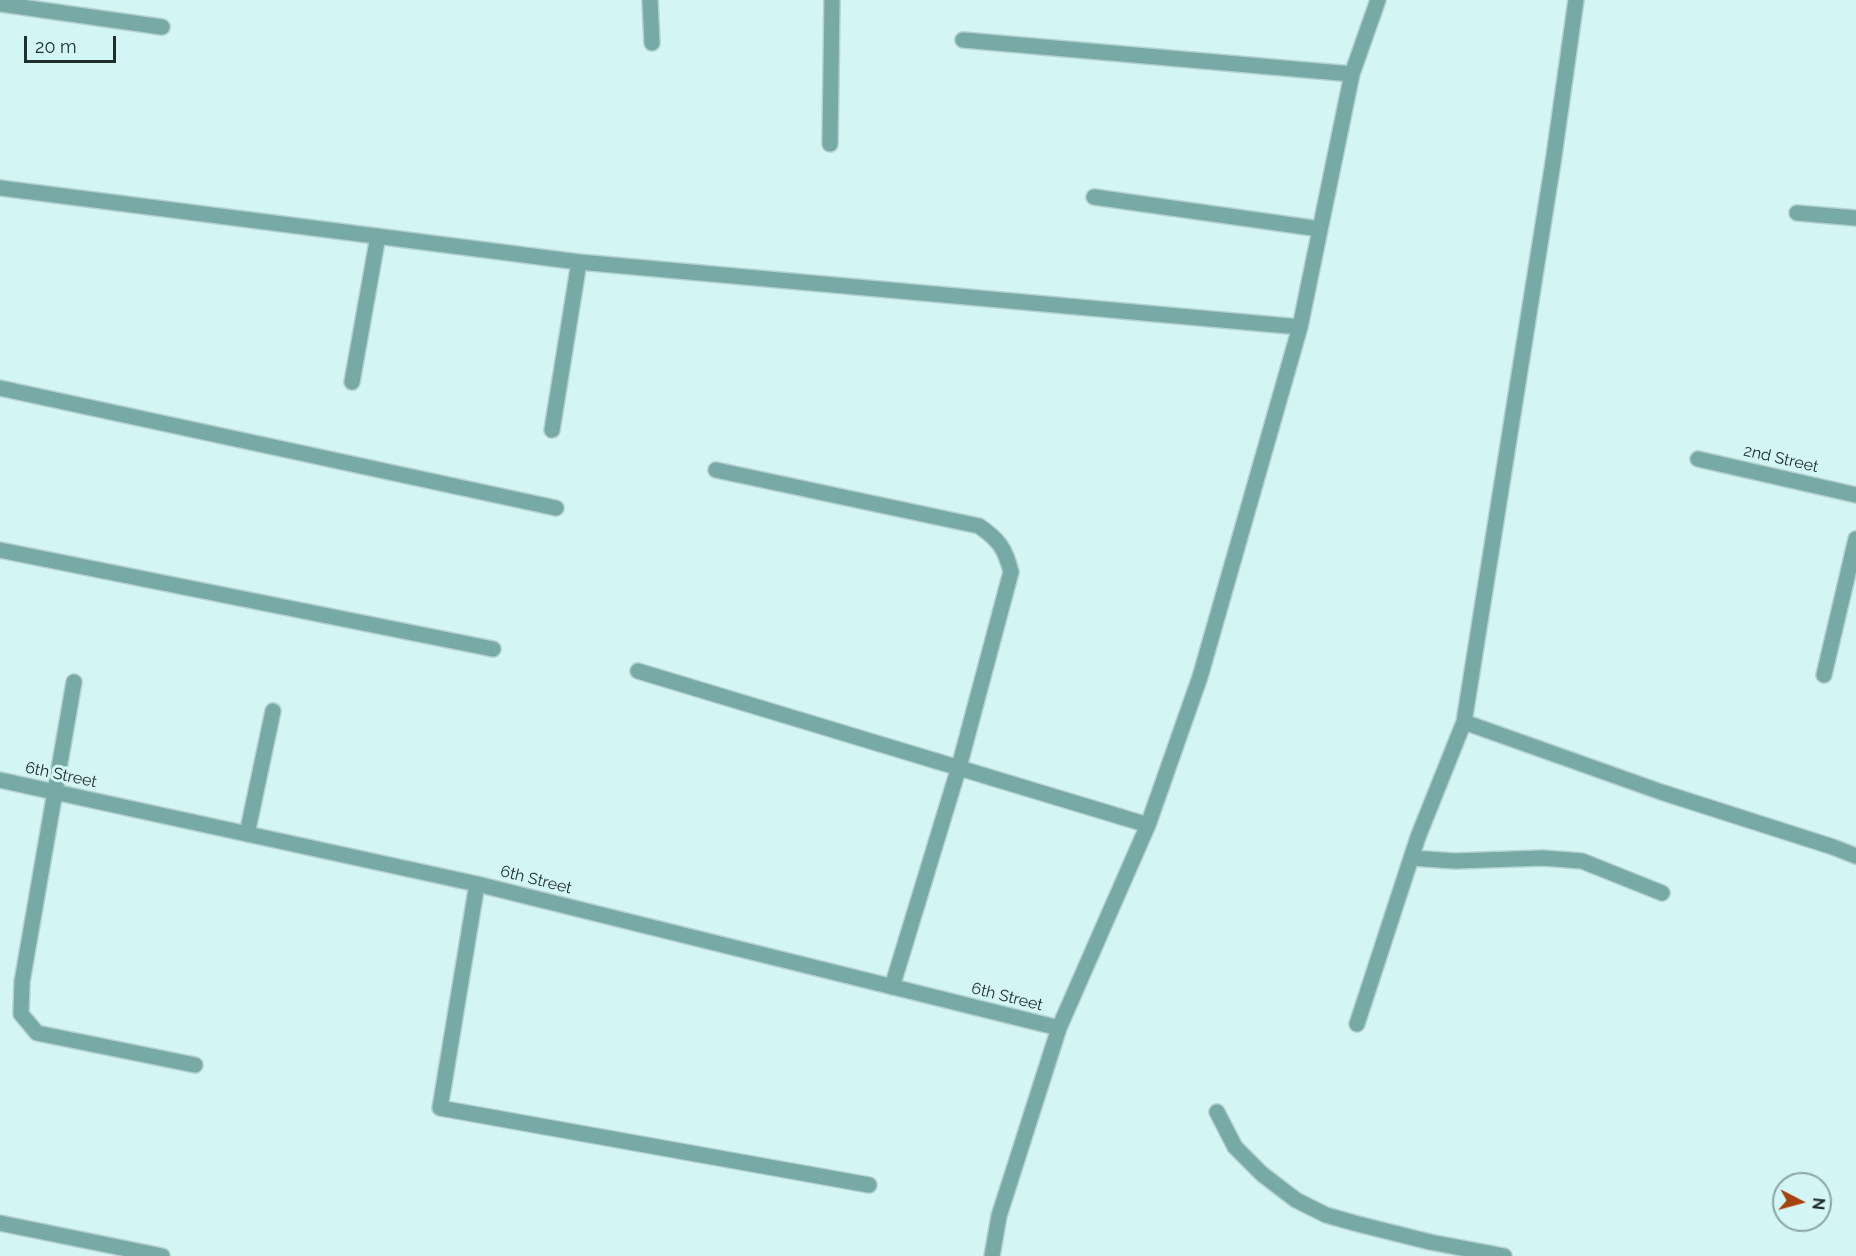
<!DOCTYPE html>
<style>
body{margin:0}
#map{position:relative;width:1856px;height:1256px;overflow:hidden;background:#d3f5f4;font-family:Raleway,sans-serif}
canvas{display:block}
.north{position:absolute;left:1772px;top:1172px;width:60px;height:60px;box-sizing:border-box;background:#d3f5f4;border:2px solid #8ba5a4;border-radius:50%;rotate:96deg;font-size:16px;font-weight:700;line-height:24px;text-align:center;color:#202d2d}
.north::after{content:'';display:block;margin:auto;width:21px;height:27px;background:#a6430c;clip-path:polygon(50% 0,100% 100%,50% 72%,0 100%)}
.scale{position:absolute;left:24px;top:36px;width:92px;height:27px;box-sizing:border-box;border:3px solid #202d2d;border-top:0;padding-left:8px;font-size:18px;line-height:21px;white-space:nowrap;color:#202d2d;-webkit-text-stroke:4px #d3f5f4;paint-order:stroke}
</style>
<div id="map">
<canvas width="1856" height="1256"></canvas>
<div class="north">N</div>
<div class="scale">20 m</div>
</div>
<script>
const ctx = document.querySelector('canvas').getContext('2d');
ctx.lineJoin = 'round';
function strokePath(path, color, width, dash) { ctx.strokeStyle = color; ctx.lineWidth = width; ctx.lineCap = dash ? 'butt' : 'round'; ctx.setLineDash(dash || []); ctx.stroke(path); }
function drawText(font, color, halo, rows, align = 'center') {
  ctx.font = font + ' Raleway,sans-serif'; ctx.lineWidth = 6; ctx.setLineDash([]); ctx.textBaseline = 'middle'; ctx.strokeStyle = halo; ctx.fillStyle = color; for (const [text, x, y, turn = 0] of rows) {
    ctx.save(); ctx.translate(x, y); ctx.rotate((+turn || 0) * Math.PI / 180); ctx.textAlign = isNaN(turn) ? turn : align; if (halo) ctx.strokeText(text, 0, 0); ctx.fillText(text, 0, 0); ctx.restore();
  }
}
const street = new Path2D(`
 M650,0L652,43
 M0,4L162,27
 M963,40L1352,74
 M830,144L832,0
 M0,188L579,262L1300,327
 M1094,197L1320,229
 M1797,213L1856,218
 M352,382L378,236
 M0,388L556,508
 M552,430L579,262
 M1698,459L1856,495
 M716,470L979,526C999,540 1005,548 1011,572L959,767L892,987
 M0,550L493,649
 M638,671L1148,825
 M1824,675L1856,539
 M74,682L22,982L21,1014L37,1033L195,1065
 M1464,722L1661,792L1833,847L1856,856
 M0,780L477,884L1059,1028
 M247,834L273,711
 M1411,858L1455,861L1543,858L1582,861L1662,893
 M477,884L440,1108L869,1185
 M1357,1024L1418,837L1464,722L1554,156L1576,0
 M1217,1112L1235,1147L1262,1174L1296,1200L1326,1215L1358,1224L1430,1242L1504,1256
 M0,1223L162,1256
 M992,1256L999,1216L1059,1028L1148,825L1200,677L1300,327L1352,74L1378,0`);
const streetNames = [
 ["2nd Street",1781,459,13],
 ["6th Street",61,775,12],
 ["6th Street",536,880,14],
 ["6th Street",1007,997,14]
];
strokePath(street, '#b3d1d0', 18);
strokePath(street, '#77a9a7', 15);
drawText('16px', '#202d2d', '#d3f5f4', streetNames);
</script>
